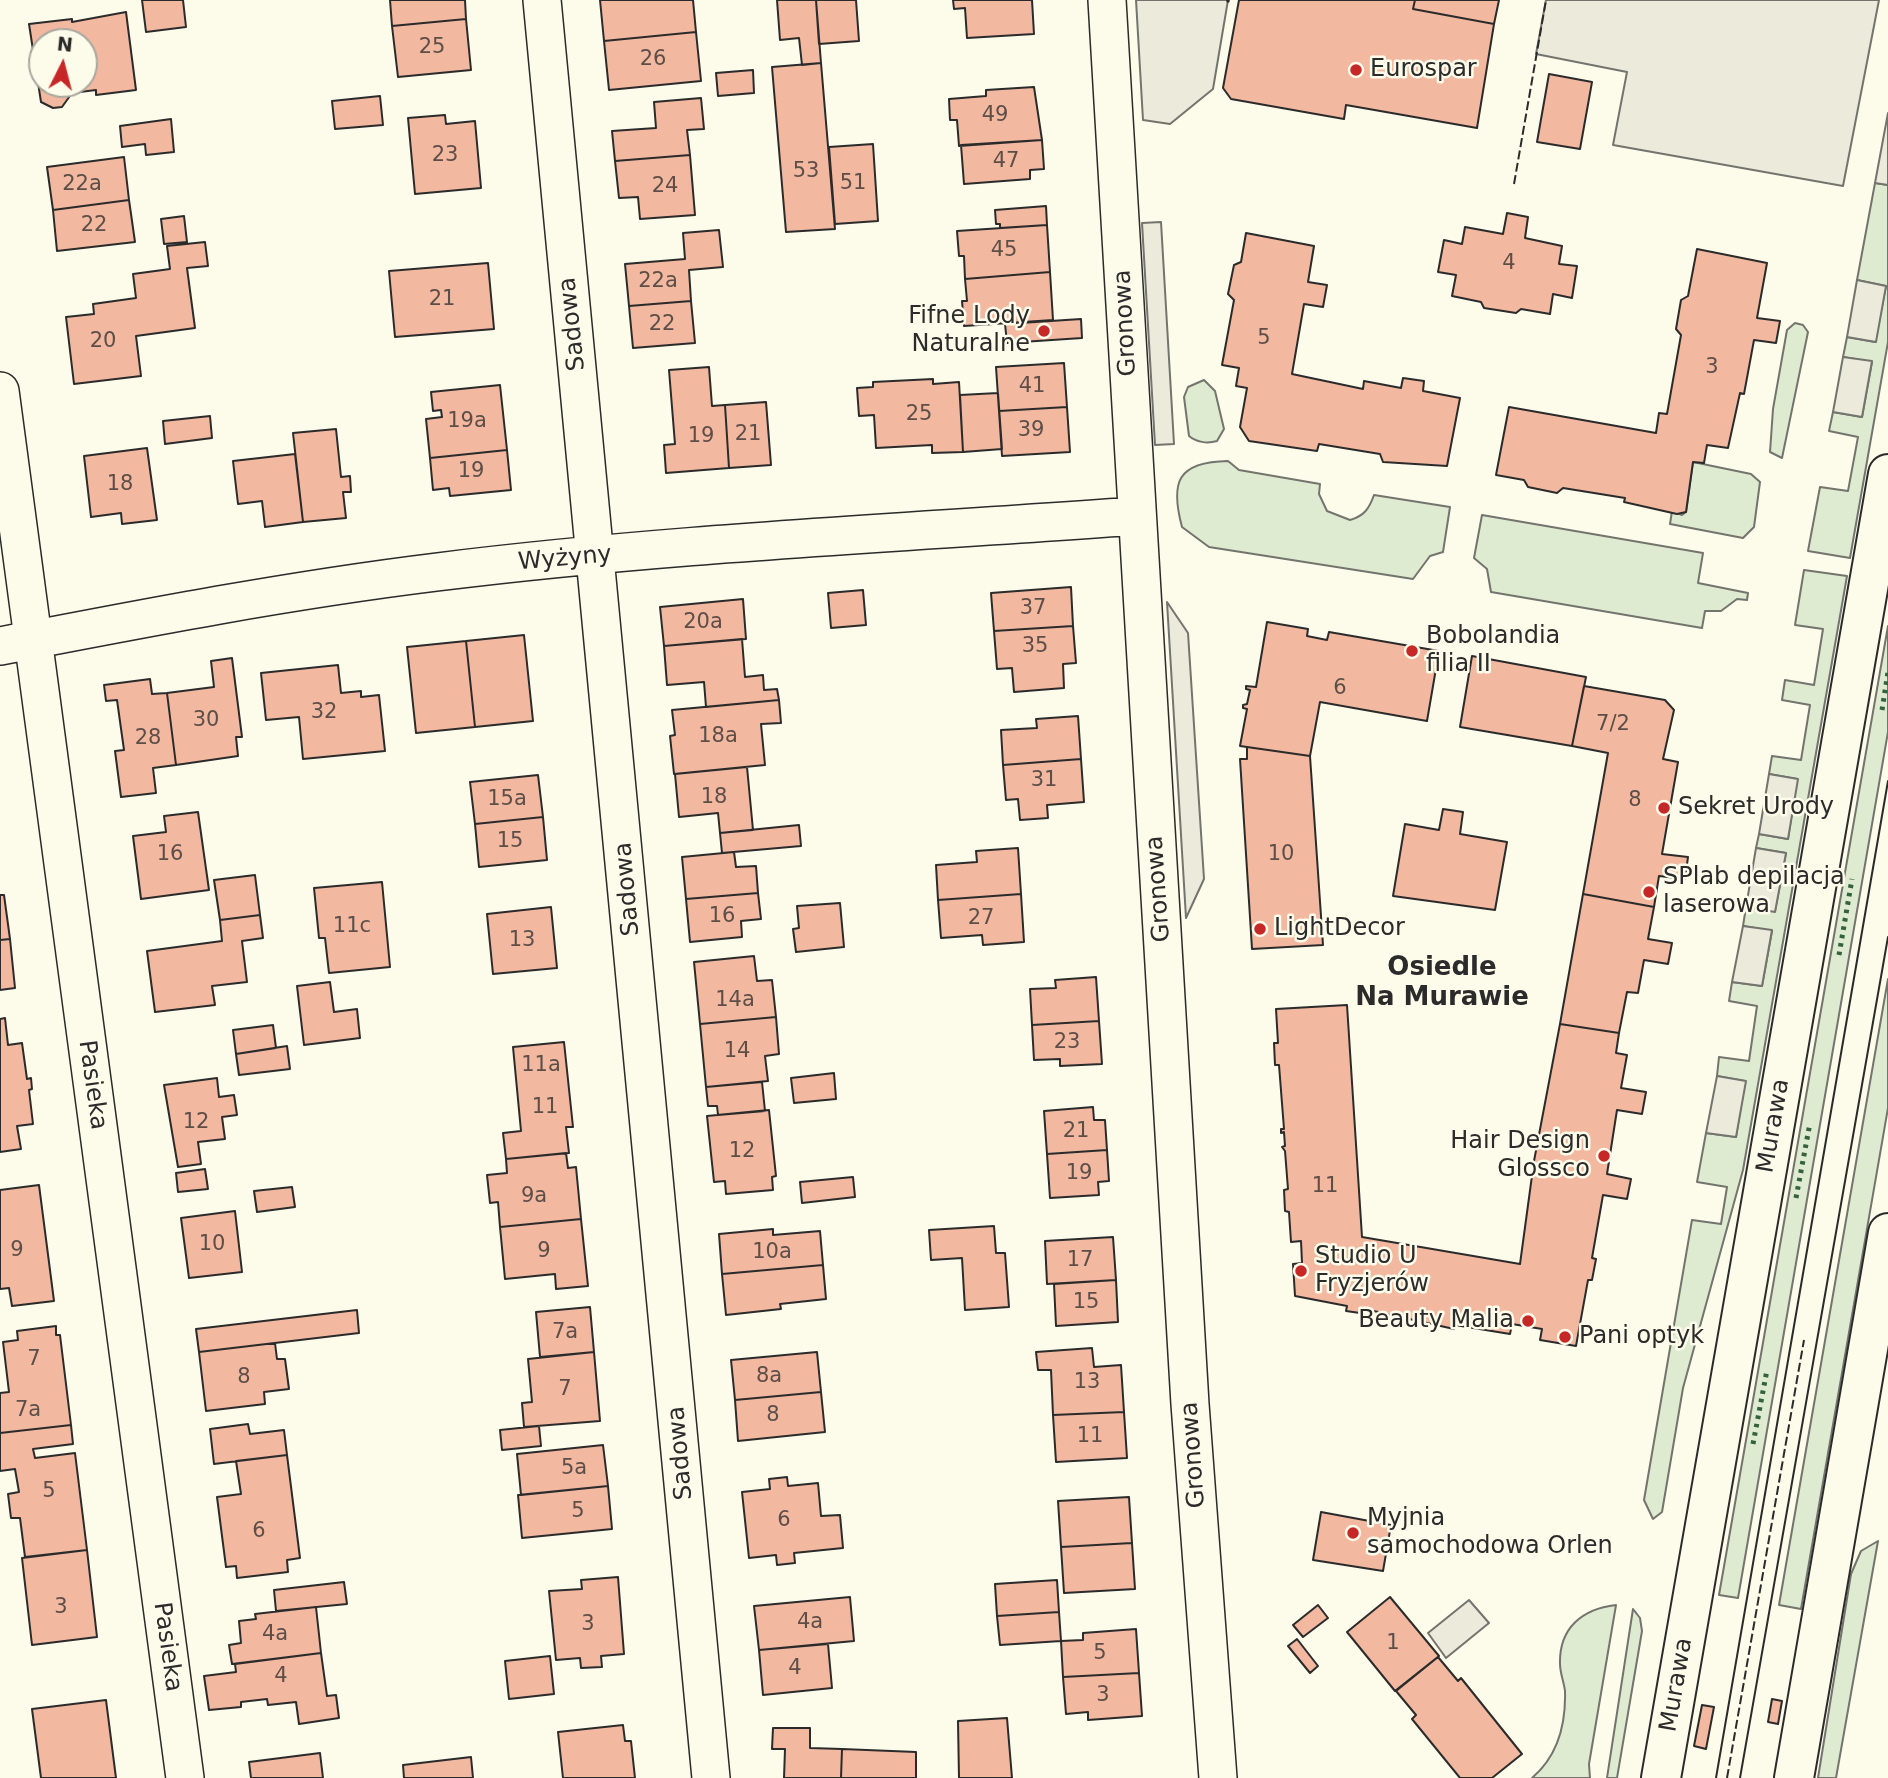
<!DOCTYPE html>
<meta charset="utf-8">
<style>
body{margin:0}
#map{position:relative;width:1888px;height:1778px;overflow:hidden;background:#fdfbea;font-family:"DejaVu Sans",sans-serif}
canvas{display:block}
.north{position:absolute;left:28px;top:28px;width:70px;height:70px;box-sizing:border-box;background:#fdfbea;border:2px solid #a9a89e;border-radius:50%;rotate:6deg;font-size:19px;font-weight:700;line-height:28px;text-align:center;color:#2b2b2b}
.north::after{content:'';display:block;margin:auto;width:24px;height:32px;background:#c62828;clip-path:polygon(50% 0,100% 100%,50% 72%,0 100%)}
</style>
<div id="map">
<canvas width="1888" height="1778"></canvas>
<div class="north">N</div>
</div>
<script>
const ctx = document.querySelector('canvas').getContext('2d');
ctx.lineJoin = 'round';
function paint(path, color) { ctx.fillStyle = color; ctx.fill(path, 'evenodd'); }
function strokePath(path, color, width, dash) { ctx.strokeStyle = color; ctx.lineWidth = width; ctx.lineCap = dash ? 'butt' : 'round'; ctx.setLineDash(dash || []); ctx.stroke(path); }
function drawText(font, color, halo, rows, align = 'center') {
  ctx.font = font + ' "DejaVu Sans",sans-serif'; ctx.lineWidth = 5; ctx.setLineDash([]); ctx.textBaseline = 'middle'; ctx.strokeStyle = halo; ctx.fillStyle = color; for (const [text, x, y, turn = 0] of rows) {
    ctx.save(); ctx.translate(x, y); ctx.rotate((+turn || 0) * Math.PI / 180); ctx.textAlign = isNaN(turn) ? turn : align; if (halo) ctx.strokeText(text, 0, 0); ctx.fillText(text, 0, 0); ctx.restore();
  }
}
const green = new Path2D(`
 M1875,183L1888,185V342L1850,558L1808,551L1820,487L1848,491L1858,437L1829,431L1833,412L1862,417L1872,362L1843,357L1847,337L1875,342L1886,286L1857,280Z
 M1795,323L1803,325L1808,332L1782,458L1770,452L1773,409L1787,330Z
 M1204,380L1215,391L1224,429L1217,441C1207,444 1196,442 1189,436L1184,397L1188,387Z
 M1228,461L1239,470L1320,484L1319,494L1327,511L1350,520C1364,516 1369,509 1374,495L1450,507L1443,552L1430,556L1413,579L1209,547L1182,527C1170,482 1177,462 1228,461Z
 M1693,462L1751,474L1760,482L1754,527L1743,538L1670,524L1672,511L1682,515L1686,512Z
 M1482,515L1703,553L1698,583L1748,593L1747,600L1737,599L1721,611H1705L1702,628L1491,592L1487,569L1474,558Z
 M1804,570L1847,576L1743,1170L1683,1388L1662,1512L1653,1519L1644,1500L1692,1220L1721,1224L1727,1187L1697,1182L1706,1133L1736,1137L1745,1081L1717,1076L1719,1057L1749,1061L1757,1006L1729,1001L1732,982L1762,986L1772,931L1743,926L1746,907L1775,911L1786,853L1756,848L1759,834L1788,839L1797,779L1769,774L1772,756L1801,760L1810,705L1782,700L1785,680L1814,685L1823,629L1795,625Z
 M1888,626V732L1738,1598L1719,1595Z
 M1888,979V1108L1801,1609L1779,1605Z
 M1878,1541L1836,1778H1818L1851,1574L1861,1551Z
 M1616,1605L1589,1764L1590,1778H1532C1558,1756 1566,1725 1565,1691C1564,1682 1560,1673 1560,1664C1559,1628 1582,1609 1616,1605Z
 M1633,1609L1640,1618L1642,1631L1617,1778H1607Z`);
const parking = new Path2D(`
 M1136,0H1228L1213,89L1170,124L1143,120Z
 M1546,0H1879L1843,186L1613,145L1627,72L1536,54Z
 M1888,113V185L1875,183Z
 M1161,222L1174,444L1155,445L1142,223Z
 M1857,280L1886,286L1876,342L1847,337Z
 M1843,357L1872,361L1862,417L1833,412Z
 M1167,602L1188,633L1204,879L1186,918Z
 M1769,774L1798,779L1788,839L1759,834Z
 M1756,848L1786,853L1775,912L1746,907Z
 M1743,926L1772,930L1762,986L1732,982Z
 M1717,1076L1746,1081L1736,1137L1706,1133Z
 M1469,1600L1489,1623L1446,1658L1428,1633Z`);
const building = new Path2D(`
 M142,0H183L186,27L146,32Z
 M390,0H465L466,19L392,26Z
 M600,0H693L696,32L604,41Z
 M777,0H816L821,63L802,65L799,38L780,40Z
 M816,0H856L859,41L819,44Z
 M953,0H1032L1034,34L967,38L965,8L954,9Z
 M1239,0H1415L1413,9L1494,24L1477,128L1346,105L1344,119L1231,99L1223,88Z
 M1415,0H1499L1494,24L1413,9Z
 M126,12L136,90L96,95V90L72,93L62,107L53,108L41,102L29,24L72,19V22ZM42,42H84V84H42Z
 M466,19L471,70L398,77L392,26Z
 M696,32L701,81L609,90L604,41Z
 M821,63L835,229L786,232L772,67Z
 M753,70L754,93L718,96L716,73Z
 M1549,74L1592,82L1580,149L1537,142Z
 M1034,87L1042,140L959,146L957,120H950L949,99L986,96V90Z
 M380,96L383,125L335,129L332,101Z
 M701,98L704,129L687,130L690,155L615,161L612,131L656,128L654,102Z
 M445,115L446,124L475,121L481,188L415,194L408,118Z
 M171,119L174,152L146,155L145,144L122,147L120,126Z
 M1042,140L1044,169L1030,170V179L964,184L961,145Z
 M873,144L878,221L835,224L829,147Z
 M690,155L695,215L640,219L638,197L619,198L615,161Z
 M124,157L129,200L53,210L47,167Z
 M129,200L135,242L57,251L53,210Z
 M1046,206L1047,225L1000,228V224H996L995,210Z
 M1507,213L1528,217L1525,238L1562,246L1559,264L1577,266L1572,298L1553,294L1550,314L1521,309L1516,313L1484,308L1481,302L1452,296L1456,275L1438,272L1444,240L1462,244L1465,227L1503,234Z
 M184,216L187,242L164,244L161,219Z
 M1047,225L1050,272L965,279L964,256H959L957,231Z
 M719,230L723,267L689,270L691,301L629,306L625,264L685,259L683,233Z
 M1246,233L1314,246L1308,282L1327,285L1323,307L1304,304L1292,374L1363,389L1364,381L1401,388L1403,378L1424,381L1423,391L1460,398L1447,466L1383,462L1380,454L1319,444L1317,451L1249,441L1240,427L1247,388L1236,386L1239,368L1222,365L1234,300L1228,294L1234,265L1241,262Z
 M205,242L208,266L187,268L195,328L136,336L141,376L74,384L66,317L94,314L93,304L136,298L133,274L170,269L167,246Z
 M1697,249L1767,263L1757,318L1780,321L1776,343L1754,340L1744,394L1740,393L1728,448L1707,445L1704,463L1693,462L1686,512L1677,514L1624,502L1625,498L1563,488L1557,493L1528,487L1524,480L1496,475L1509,407L1656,433L1659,413L1667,414L1681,335L1676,329L1681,300L1688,296Z
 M488,263L494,329L395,337L389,271Z
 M1050,272L1053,320L964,326L962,301H967L965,279Z
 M691,301L695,343L633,348L629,306Z
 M1081,319L1082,338L1007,343L1005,324Z
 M1064,363L1067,407L999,411L996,367Z
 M709,367L712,406L725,405L729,468L666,473L664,445L675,444L669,370Z
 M933,379V384L959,382L963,452L932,453V445L876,448L874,415L859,416L857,388L873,387V382Z
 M500,385L507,450L430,458L426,419L442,417L441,410L433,411L431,392Z
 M998,393L1002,449L963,452L960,395Z
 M766,402L771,465L729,468L725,405Z
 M1067,407L1070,452L1002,456L999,411Z
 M210,416L212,438L165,444L163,421Z
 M336,429L341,477L350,476L351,492H343L346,518L303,522L293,433Z
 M147,448L157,520L122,524L121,513L91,517L84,456Z
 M507,450L511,490L450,496L449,488L433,490L430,458Z
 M295,454L303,522L265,527L262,501L238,504L233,461Z
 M1071,587L1073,626L994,631L991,593Z
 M863,590L866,625L831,628L828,593Z
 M743,599L746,639L664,646L660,607Z
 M1267,622L1308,629L1307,636L1327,640L1329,632L1439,651L1427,721L1320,702L1310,756L1240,746L1247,709L1243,708V705L1247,704L1250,690L1246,689V686L1256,687Z
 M1073,626L1076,663L1063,664L1064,688L1014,692L1012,668L997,669L994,631Z
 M524,635L533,721L475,727L466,641Z
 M742,639L745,677L763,675L764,690L777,689L779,700L706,707L704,682L667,685L664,646Z
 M466,641L475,727L416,733L407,647Z
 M1472,656L1586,677L1572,746L1460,727Z
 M232,658L242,737H236L238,756L176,765L167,693L214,687L211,661Z
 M338,665L341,693L361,691V697L379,695L385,751L303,759L299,717L266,720L261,673Z
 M150,679L152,694L167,693L176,765L153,768L156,793L121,797L115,751L124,750L117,700L106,701L104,685Z
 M1584,686L1665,700L1674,710L1663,759L1678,762L1662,854L1688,857L1685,879L1659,876L1654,907L1583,894L1608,753L1572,746Z
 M779,700L781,723L761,724L765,765L674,774L670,736L675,735L672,710Z
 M1078,716L1081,759L1003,765L1001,730L1037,728L1036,719Z
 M1247,747L1310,756L1323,945L1252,949L1240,759H1247Z
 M1081,759L1084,802L1047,805L1048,818L1020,820L1018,799L1006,800L1003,765Z
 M747,767L753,830L720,833L718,813L679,817L675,774Z
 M538,775L543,817L475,824L470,782Z
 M1443,809L1463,812L1460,834L1507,842L1495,910L1393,896L1405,824L1439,830Z
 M198,812L209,890L141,899L133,836L166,832L164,816Z
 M543,817L547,860L479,867L475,824Z
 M799,825L801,846L722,853L720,833Z
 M1018,848L1021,894L938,900L936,865L977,862L976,851Z
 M734,852L736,867L756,866L758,893L686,899L682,857Z
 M255,875L260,915L220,920L214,880Z
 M382,882L390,967L329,973L325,938H319L314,888Z
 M758,893L761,919L741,921L742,937L690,942L686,899Z
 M1021,894L1024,942L983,945L982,935L941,938L938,900Z
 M1583,894L1654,907L1648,939L1672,943L1668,964L1644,960L1638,993L1627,992L1619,1033L1560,1024Z
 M0,895H4L10,939L0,940Z
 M840,903L844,947L796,952L793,929L799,928L797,906Z
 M551,907L557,968L493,974L487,914Z
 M260,915L263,938L242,941L247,982L212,986L215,1005L155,1012L147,951L222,941L220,920Z
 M10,939L15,988L0,990V940Z
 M754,956L757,981L772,980L776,1017L700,1024L694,962Z
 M1096,977L1099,1021L1032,1025L1030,989L1056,988L1055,980Z
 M330,982L334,1012L357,1009L360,1038L304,1045L297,986Z
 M1347,1005L1362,1237L1520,1264L1534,1161L1560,1024L1619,1033L1616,1053L1627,1055L1621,1088L1646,1092L1642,1114L1617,1110L1607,1174L1631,1179L1627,1199L1603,1195L1592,1258L1596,1259L1592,1280H1588L1576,1346L1540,1340L1542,1329L1512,1324L1510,1334L1455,1325L1454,1329L1369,1310L1367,1314L1346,1311L1347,1306L1295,1296L1293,1264L1302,1263L1301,1241L1291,1242L1289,1212L1285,1211L1284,1190L1288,1189L1285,1151L1282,1147L1285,1146L1284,1132L1281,1133V1129H1284L1279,1065H1275L1274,1043H1278L1276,1009Z
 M776,1017L779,1054L765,1056L768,1081L706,1087L700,1024Z
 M5,1018L8,1045L22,1043L27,1079L31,1078L32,1089L29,1090L33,1124L17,1126L21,1149L0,1152V1019Z
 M1099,1021L1102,1064L1060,1066V1059L1034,1060L1032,1025Z
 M273,1025L276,1048L236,1054L233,1030Z
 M564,1042L573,1127H566L569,1153L506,1159L503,1133L521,1131L513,1047Z
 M287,1046L290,1069L239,1075L236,1054Z
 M834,1073L836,1099L794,1103L791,1078Z
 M217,1078L219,1097L234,1095L237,1115L222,1117L225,1139L198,1142L201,1164L178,1167L164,1085Z
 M762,1082L765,1111L718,1115L717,1106H708L706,1087Z
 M1093,1107L1094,1120H1105L1107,1150L1047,1154L1044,1111Z
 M769,1110L776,1176L772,1177L773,1190L726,1194L725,1181L714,1182L707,1116Z
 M1107,1150L1109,1181L1098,1182L1099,1195L1050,1198L1047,1154Z
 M566,1153L568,1168L576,1167L581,1219L500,1227L498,1202L490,1203L487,1175L507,1173L506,1159Z
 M205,1169L208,1189L178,1192L176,1173Z
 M853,1177L855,1197L802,1203L800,1182Z
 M39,1185L54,1301L12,1306L9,1288L0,1289V1190Z
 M292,1187L295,1207L257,1212L254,1191Z
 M235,1211L242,1272L189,1278L181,1218Z
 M581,1219L588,1286L556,1289L555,1274L505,1279L500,1227Z
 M994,1226L996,1253H1005L1009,1307L965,1310L962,1258L931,1260L929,1230Z
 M773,1229V1235L820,1231L823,1265L722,1274L719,1234Z
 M1113,1237L1116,1280L1047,1284L1045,1241Z
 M823,1265L826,1299L780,1304L781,1309L726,1315L722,1274Z
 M1116,1280L1118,1322L1056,1326L1054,1284Z
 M590,1307L594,1352L540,1357L536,1312Z
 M357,1310L359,1333L199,1352L196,1329Z
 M56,1326V1335H60L71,1425L0,1433V1393L9,1392L3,1342L18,1340L17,1331Z
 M275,1343L277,1359H285L289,1389L264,1392L265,1404L206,1411L199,1352Z
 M1092,1348L1094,1367L1121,1365L1124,1412L1053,1415L1051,1370H1038L1036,1352Z
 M594,1352L600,1421L524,1427L522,1403L532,1402L528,1359Z
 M817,1352L821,1392L735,1400L731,1360Z
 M821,1392L825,1432L738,1441L735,1400Z
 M1124,1412L1127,1458L1056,1462L1053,1415Z
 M248,1424L250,1434L284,1430L287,1455L214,1464L210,1429Z
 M71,1425L73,1444L33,1449L35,1458L75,1453L87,1550L25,1557L20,1518H11L8,1494L19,1492L15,1469L0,1471V1433Z
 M539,1426L541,1446L502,1450L500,1430Z
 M603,1445L608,1486L521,1495L517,1454Z
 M287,1455L300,1558L287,1560L288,1572L237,1578L236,1566L226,1567L217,1497L241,1494L236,1461Z
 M787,1477L788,1486L818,1483L821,1516L840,1515L843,1548L794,1553L795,1563L777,1565L776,1555L749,1558L742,1492L770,1489L769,1479Z
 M608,1486L612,1529L522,1538L518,1495Z
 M1129,1497L1132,1543L1061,1547L1058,1501Z
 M1321,1512L1391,1525L1383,1571L1313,1560Z
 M1132,1543L1135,1589L1064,1593L1061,1547Z
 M87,1550L97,1637L32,1645L22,1558Z
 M618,1577L624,1654L601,1656L602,1667L581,1668L580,1658L556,1660L549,1591L582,1589L581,1580Z
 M1057,1580L1059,1612L997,1616L995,1584Z
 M344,1582L347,1604L276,1611L274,1590Z
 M850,1597L854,1641L759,1650L754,1606Z
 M1390,1597L1439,1656L1395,1691L1347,1632Z
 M1318,1605L1328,1618L1303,1637L1293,1625Z
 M316,1607L321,1653L232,1664L229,1645L241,1643L239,1621L256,1619L255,1614Z
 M1059,1612L1061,1641L1000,1645L997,1616Z
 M1136,1629L1139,1673L1063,1677L1061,1641L1083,1640V1633Z
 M1297,1639L1318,1666L1310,1673L1288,1646Z
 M828,1644L832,1688L763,1695L759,1650Z
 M321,1653L327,1696L336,1695L339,1718L299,1724L296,1702L268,1705L267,1699L241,1702V1707L209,1710L204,1676L236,1672L235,1664Z
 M550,1656L554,1694L509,1699L505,1661Z
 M1438,1657L1458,1681L1461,1678L1522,1754L1492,1778H1460L1412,1719L1416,1715L1396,1691Z
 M1139,1673L1142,1716L1088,1720V1712L1066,1714L1063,1677Z
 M1772,1699L1782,1701L1778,1724L1768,1722Z
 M106,1700L116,1778H41L32,1709Z
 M1702,1705L1714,1707L1706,1749L1694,1746Z
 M1007,1718L1012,1778H959L958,1721Z
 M623,1725L625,1741H631L635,1778H563L558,1732Z
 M773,1728H810V1748L842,1749L841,1778H784L785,1749H772Z
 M842,1749L916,1752V1778H841Z
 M320,1753L323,1778H251L249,1762Z
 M471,1757L473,1778H404L403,1765Z`);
const street = new Path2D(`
 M542,0L711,1778
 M1107,0L1190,1404L1218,1778
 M0,391L185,1778
 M0,646C145,618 290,590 437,572C669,543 903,533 1136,516`);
const secondary = new Path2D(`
 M1661,1778L1888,474
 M1794,1778L1888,1233`);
const tram = new Path2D(`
 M1716,1778L1888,781
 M1740,1778L1888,937`);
const hedge = new Path2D(`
 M1882,710L1888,672
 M1839,955L1852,879
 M1796,1198L1810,1123
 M1753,1444L1767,1370`);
const fence = new Path2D(`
 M1514,184L1546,0
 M1727,1778L1804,1340`);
const wall = new Path2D(`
 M1228,1V0`);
const markers = [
 [1356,70,7,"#c62828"],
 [1044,331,7,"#c62828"],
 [1412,651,7,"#c62828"],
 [1664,808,7,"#c62828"],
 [1649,892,7,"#c62828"],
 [1260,929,7,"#c62828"],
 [1604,1156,7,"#c62828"],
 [1301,1271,7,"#c62828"],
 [1528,1321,7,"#c62828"],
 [1565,1337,7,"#c62828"],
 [1353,1533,7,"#c62828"]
];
const numberNames = [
 ["25",432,48],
 ["26",653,60],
 ["49",995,116],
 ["23",445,156],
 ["47",1006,162],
 ["53",806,172],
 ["51",853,184],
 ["22a",82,185],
 ["24",665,187],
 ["22",94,226],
 ["45",1004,251],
 ["4",1509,264],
 ["22a",658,282],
 ["21",442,300],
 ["22",662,325],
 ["5",1264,339],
 ["20",103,342],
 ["3",1712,368],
 ["41",1032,387],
 ["25",919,415],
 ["19a",467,422],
 ["39",1031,431],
 ["21",748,435],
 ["19",701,437],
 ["19",471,472],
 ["18",120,485],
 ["37",1033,609],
 ["20a",703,623],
 ["35",1035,647],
 ["6",1340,689],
 ["32",324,713],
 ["30",206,721],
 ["7/2",1613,725],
 ["18a",718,737],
 ["28",148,739],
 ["31",1044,781],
 ["18",714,798],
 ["15a",507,800],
 ["8",1635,801],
 ["15",510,842],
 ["16",170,855],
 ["10",1281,855],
 ["16",722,917],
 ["27",981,919],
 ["11c",352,927],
 ["13",522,941],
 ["14a",735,1001],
 ["23",1067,1043],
 ["14",737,1052],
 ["11a",541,1066],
 ["11",545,1108],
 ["12",196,1123],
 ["21",1076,1132],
 ["12",742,1152],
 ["19",1079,1174],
 ["11",1325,1187],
 ["9a",534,1197],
 ["10",212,1245],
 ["9",17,1251],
 ["9",544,1252],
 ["10a",772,1253],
 ["17",1080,1261],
 ["15",1086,1303],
 ["7a",565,1333],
 ["7",34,1360],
 ["8a",769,1377],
 ["8",244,1378],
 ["13",1087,1383],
 ["7",565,1390],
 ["7a",28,1411],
 ["8",773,1416],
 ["11",1090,1437],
 ["5a",574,1469],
 ["5",49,1492],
 ["5",578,1512],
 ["6",784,1521],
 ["6",259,1532],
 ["3",61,1608],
 ["4a",810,1623],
 ["3",588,1625],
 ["4a",275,1635],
 ["1",1393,1644],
 ["5",1100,1654],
 ["4",795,1669],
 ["4",281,1677],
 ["3",1103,1696]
];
const poiNames = [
 ["Eurospar",1370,70],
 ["Fifne Lody",1030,317,"right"],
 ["Naturalne",1030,345,"right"],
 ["Bobolandia",1426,637],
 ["filia II",1426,665],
 ["Sekret Urody",1678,808],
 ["SPlab depilacja",1663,878],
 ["laserowa",1663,906],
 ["LightDecor",1274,929],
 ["Hair Design",1590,1142,"right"],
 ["Glossco",1590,1170,"right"],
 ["Studio U",1315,1257],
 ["Fryzjerów",1315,1285],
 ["Beauty Malia",1514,1321,"right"],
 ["Pani optyk",1579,1337],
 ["Myjnia",1367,1519],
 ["samochodowa Orlen",1367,1547]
];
const streetNames = [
 ["Gronowa",1126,323,-93],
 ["Sadowa",573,324,-96],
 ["Wyżyny",565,559,-5],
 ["Sadowa",628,889,-95],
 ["Gronowa",1159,889,-94],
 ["Pasieka",92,1085,82],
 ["Murawa",1774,1126,-80],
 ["Sadowa",681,1453,-95],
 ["Gronowa",1194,1455,-94],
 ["Pasieka",167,1647,82],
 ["Murawa",1677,1685,-80]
];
const neighbourhoodNames = [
 ["Osiedle",1442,968],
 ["Na Murawie",1442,998]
];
paint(green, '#deebd1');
strokePath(green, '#74746e', 2);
paint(parking, '#eceadb');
strokePath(parking, '#74746e', 2);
paint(building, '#f2b8a0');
strokePath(building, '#2b2b2b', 2);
strokePath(street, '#2b2b2b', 40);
strokePath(secondary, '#2b2b2b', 42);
strokePath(street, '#fdfbea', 37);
strokePath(secondary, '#fdfbea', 38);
strokePath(tram, '#2b2b2b', 2);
strokePath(hedge, '#34623c', 5, [3.5, 5]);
strokePath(fence, '#2b2b2b', 2, [9, 3.5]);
strokePath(wall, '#2b2b2b', 3.5);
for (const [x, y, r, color] of markers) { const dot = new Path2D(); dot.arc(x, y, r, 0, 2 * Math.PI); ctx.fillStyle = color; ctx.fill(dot); strokePath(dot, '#fdfbea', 2.5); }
drawText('21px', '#5d4e48', null, numberNames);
drawText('24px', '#2b2b2b', '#fdfbea', poiNames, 'left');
drawText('24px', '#2b2b2b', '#fdfbea', streetNames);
drawText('bold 26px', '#2b2b2b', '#fdfbea', neighbourhoodNames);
</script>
